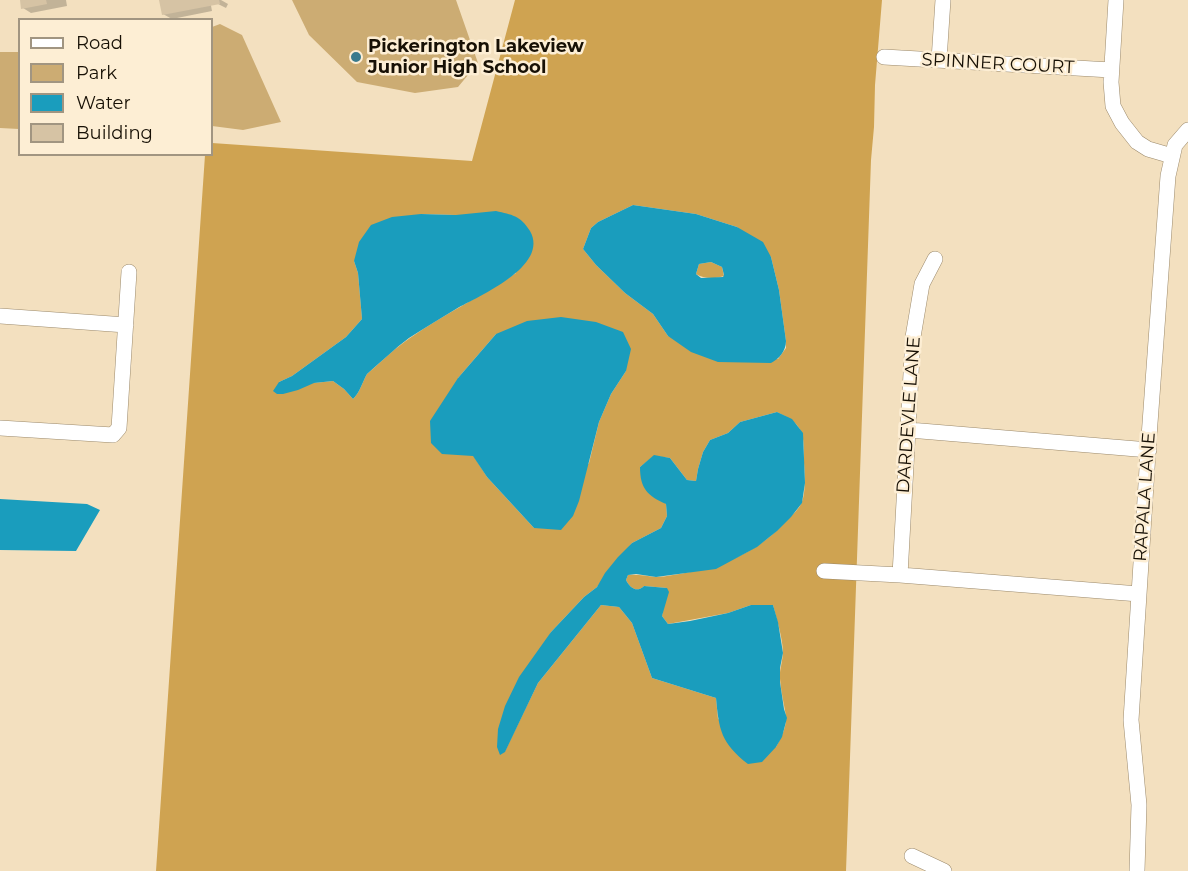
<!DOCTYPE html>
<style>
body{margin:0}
#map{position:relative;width:1188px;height:871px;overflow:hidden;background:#f3e0bf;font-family:Montserrat,sans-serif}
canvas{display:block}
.legend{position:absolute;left:18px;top:18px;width:195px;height:138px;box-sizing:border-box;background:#fdeed4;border:2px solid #a19581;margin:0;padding:8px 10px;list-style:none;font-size:18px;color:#171005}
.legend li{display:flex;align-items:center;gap:12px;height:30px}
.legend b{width:30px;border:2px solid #a19581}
</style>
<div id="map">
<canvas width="1188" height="871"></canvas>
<ul class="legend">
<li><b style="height:8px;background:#fff"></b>Road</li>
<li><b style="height:16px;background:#ccac73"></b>Park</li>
<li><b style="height:16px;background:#1a9dbd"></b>Water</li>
<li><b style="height:16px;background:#d6c3a4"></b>Building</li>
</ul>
</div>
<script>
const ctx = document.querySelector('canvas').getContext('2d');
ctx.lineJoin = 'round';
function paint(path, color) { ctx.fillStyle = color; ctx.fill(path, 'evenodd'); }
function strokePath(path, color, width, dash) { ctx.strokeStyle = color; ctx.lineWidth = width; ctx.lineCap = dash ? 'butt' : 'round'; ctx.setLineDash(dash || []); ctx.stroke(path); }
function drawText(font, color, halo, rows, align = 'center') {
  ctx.font = font + ' Montserrat,sans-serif'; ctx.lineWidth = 5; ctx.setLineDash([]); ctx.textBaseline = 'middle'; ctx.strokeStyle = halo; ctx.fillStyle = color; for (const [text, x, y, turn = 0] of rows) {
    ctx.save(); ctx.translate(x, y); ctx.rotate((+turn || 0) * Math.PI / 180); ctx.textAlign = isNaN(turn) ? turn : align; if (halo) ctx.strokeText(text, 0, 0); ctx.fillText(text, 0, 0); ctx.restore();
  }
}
const green = new Path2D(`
 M292,0H456L478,63L458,87L415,93L357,82L309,35Z
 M220,24L242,35L281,122L243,130L212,126V27Z
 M0,52H19V129L0,128Z`);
const forest = new Path2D(`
 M515,0H882L875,85L874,127L871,160L846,871H156L205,155L212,154V143L472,161ZM633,205L696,214L737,227L771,257L779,290L786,341V348L778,359L668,336L653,314L625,293L596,265L583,249L591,228L598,222ZM421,214L456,215L516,273C482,296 444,314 410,338C395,348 381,362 367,374C362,383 360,392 353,399L344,389L333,381L314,383L279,382L292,376L346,337L362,319L358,273L354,261ZM496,334L626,371L611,394L599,422L589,463L534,528L487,477L473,455L458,378ZM777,412C805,425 804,434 804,463C805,474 806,495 801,504C798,510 791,516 786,521C757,554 716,569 673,575C667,576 661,577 655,577C646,576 637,574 628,575L626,580C630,588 637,593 644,586L667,588L662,616L668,624L728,613L751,605H773C777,620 782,636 783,651C783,661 779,670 780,679C781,692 784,704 786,716C787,726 781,738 776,747L718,719L716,698L652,678L632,623L619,607L601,605L538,683L505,751L500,754L551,632L584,597L597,587L632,543L661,528L667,516L666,504L640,467L654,456L670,458L687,480L696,481L698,469L703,452L710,440L728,433L740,422Z
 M711,262L722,267L724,276C716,279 703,279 696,274L699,264Z`);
const water = new Path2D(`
 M633,205L696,214L737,227L763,242L771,257L779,290L786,341C786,351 779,359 771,363L718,362L691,352L668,336L653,314L625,293L596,265L583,249L591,228L598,222ZM711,262L722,267L724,275L723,277L701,278L696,274L699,264Z
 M496,211C512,215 520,215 530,231C550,266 479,296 456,309C440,319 424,328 409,338C394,349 381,362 367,374C362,383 360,392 353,399L344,389L333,381L314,383L298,390L283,394H277L273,391L279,382L292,376L346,337L362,319L358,273L354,261L359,242L371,225L392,217L421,214L456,215Z
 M561,317L596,322L623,332L631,349L626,371L611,394L599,422L579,501L573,516L561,530L534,528L487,477L473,456L442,454L431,443L430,421L458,378L496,334L527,321Z
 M777,412L792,419L803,433L805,483L802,503L791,517L777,531L757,547L716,569L656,577L636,574L628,575L626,580C630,588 637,593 644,586L667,588L669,592L662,616L668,624L690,621L728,613L751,605H773L778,622L783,653L780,668V682L784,709L787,718L782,737L776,747L762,762L748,764C721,743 719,730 716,698L652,678L632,623L619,607L601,605L538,683L505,752L500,755L497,747L498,729L505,706L519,677L551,632L584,597L597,587L605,573L618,557L632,543L661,528L667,516L666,504C648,496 640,489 640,467L654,455L670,458L687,480L696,481L698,469L703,452L710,440L728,433L740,422Z
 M0,499L87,504L100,510L76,551L0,550Z`);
const shadow = new Path2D(`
 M21,0H66L67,6L31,13L23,8Z
 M161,0H210L212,11L172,19L163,14Z
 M218,0H221L228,4L226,8L216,3Z`);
const building = new Path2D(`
 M20,0H46L47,4L21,9Z
 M159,0H219L220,4L162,15Z`);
const minor = new Path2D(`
 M1116,0L1111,82L1113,106L1122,123L1137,142L1148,149L1172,156
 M884,57L1111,70
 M939,60L943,0
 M0,316L126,325
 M0,428L113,435L119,428L129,272
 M909,430L1149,450
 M824,571L900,575L1139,594
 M900,575L913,337L922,284L935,259
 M912,856L944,871
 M1137,871L1139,805L1131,720L1149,437L1168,176L1175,145L1188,130`);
const markers = [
 [356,57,6,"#397a8d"]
];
const poiNames = [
 ["Pickerington Lakeview",368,47],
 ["Junior High School",368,68]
];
const streetNames = [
 ["SPINNER COURT",998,64,3],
 ["DARDEVLE LANE",909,415,-86],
 ["RAPALA LANE",1145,497,-86]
];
paint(green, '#ccac73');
paint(forest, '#cfa351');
paint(water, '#1a9dbd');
paint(shadow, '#0003');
paint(building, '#d6c3a4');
strokePath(minor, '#9b896b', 16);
strokePath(minor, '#fff', 15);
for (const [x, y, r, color] of markers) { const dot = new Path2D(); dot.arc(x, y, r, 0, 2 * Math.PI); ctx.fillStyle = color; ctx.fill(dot); strokePath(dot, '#fdeed4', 2); }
drawText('bold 18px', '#171005', '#fdeed4', poiNames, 'left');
drawText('18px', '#171005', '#fdeed4', streetNames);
</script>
